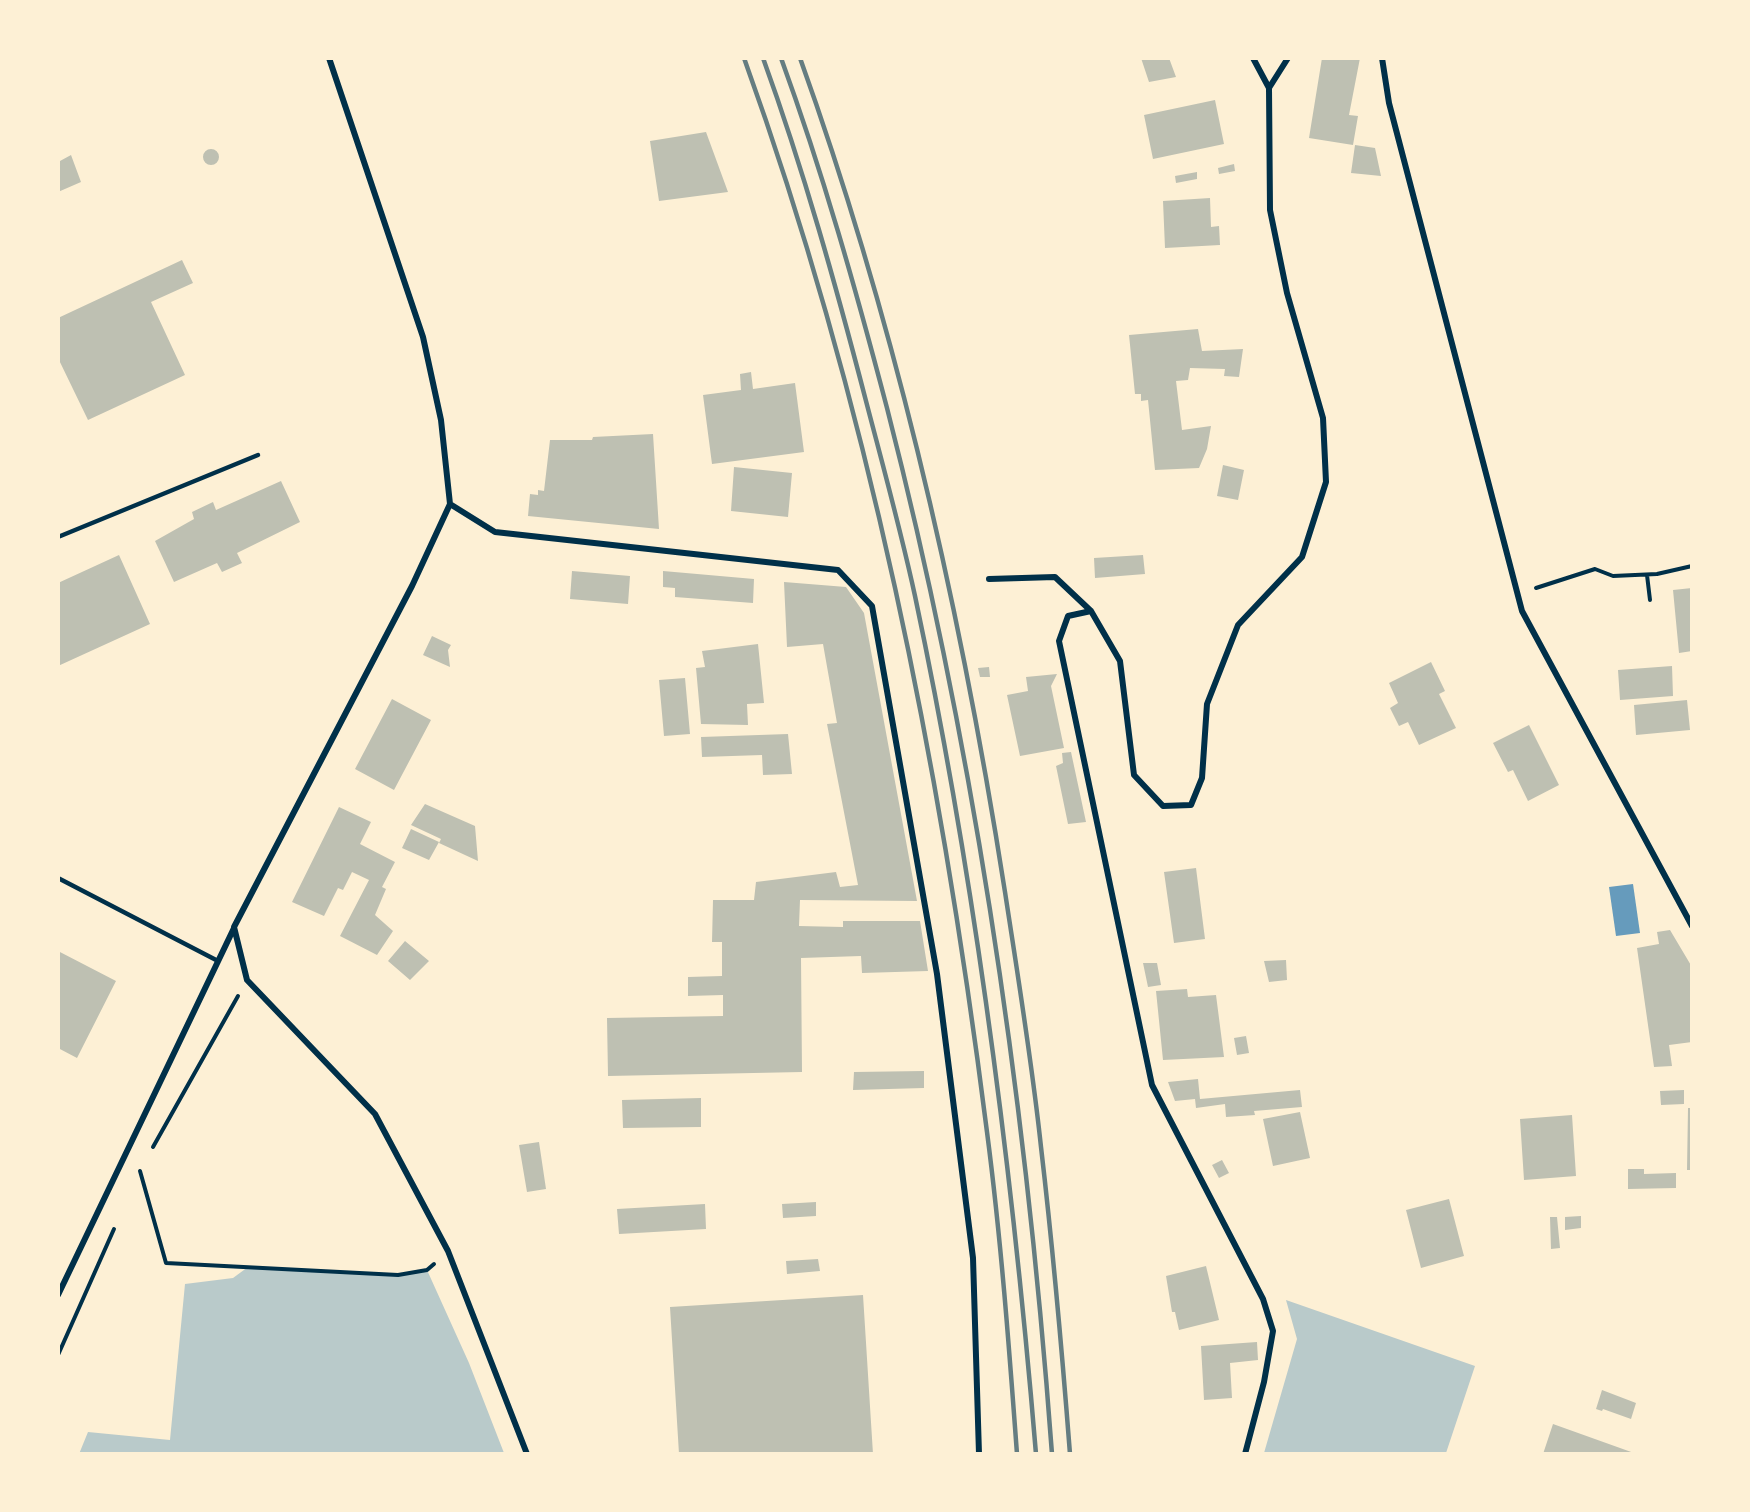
<!DOCTYPE html>
<style>
body{margin:0}
#map{position:relative;width:1750px;height:1512px;overflow:hidden;background:#fdf0d5;font-family:"Open Sans",sans-serif}
canvas{display:block}
.frame{position:absolute;inset:0;border:60px solid #fdf0d5;pointer-events:none}
</style>
<div id="map">
<canvas width="1750" height="1512"></canvas>
<div class="frame"></div>
</div>
<script>
const ctx = document.querySelector('canvas').getContext('2d');
ctx.lineJoin = 'round';
function paint(path, color) { ctx.fillStyle = color; ctx.fill(path, 'evenodd'); }
function strokePath(path, color, width, dash) { ctx.strokeStyle = color; ctx.lineWidth = width; ctx.lineCap = dash ? 'butt' : 'round'; ctx.setLineDash(dash || []); ctx.stroke(path); }
const green = new Path2D(`
 M248,1267L398,1275L427,1270L469,1363L504,1453L79,1454L88,1432L170,1440L185,1284L233,1278Z
 M1286,1300L1475,1366L1446,1453H1264L1297,1339Z`);
const water = new Path2D(`
 M1633,884L1640,933L1616,936L1609,887Z`);
const building = new Path2D(`
 M1141,58H1169L1176,77L1149,82Z
 M1322,58H1360L1349,115L1358,116L1353,145L1309,138Z
 M1215,100L1224,144L1153,159L1144,115Z
 M706,132L728,192L659,201L650,141Z
 M1355,145L1375,148L1381,176L1351,173Z
 M203 157a8 8 0 1 1 16 0a8 8 0 1 1-16 0Z
 M71,155L81,182L58,192V156L60,161Z
 M1234,164L1235,171L1219,174L1218,168Z
 M1197,172V179L1176,183L1175,176Z
 M1210,198L1211,227L1219,226L1220,245L1165,248L1163,201Z
 M182,260L193,283L151,302L185,375L88,420L58,358V318Z
 M1198,329L1202,351L1243,349L1239,377L1224,376L1225,369L1190,368L1188,380L1176,381L1182,430L1211,426L1207,449L1199,468L1155,470L1148,400L1141,401V394H1135L1129,335Z
 M751,372L753,389L795,383L804,452L712,464L703,395L741,390L740,374Z
 M653,434L659,529L528,516L530,494L538,495V490L544,491L550,440H592L593,437Z
 M1223,465L1244,470L1238,500L1217,496Z
 M734,467L792,473L788,517L731,511Z
 M281,481L300,522L237,553L242,563L222,572L217,563L174,582L155,541L194,519L192,512L213,502L216,510Z
 M119,555L150,624L58,666V583Z
 M1143,555L1145,574L1095,578L1094,558Z
 M572,571L630,576L628,604L570,599Z
 M663,571L754,579L753,603L675,597V588L663,587Z
 M784,582L846,587L864,613L917,901L800,900L799,926L843,927V921H920L928,971L862,973L861,956L801,958L802,1072L608,1076L607,1018L723,1016V995L688,996V977L722,976V942H712L713,900H754L756,882L836,872L840,887L858,885L827,724L837,723L823,644L787,647Z
 M1692,588V651L1679,653L1673,590Z
 M432,636L451,645L448,650L450,667L423,655Z
 M758,644L764,703L747,704L748,725L701,724L696,668L705,667L702,651Z
 M1431,662L1445,691L1439,694L1456,728L1419,745L1408,722L1399,726L1390,708L1398,703L1389,683Z
 M1672,666L1673,696L1620,700L1618,670Z
 M989,667L990,677H980L978,668Z
 M1057,674L1051,686L1064,748L1020,756L1007,695L1028,691L1026,677Z
 M685,678L690,734L664,736L659,680Z
 M392,699L431,720L394,790L355,769Z
 M1687,700L1690,730L1636,735L1634,705Z
 M1529,725L1559,785L1528,801L1513,770L1508,772L1493,743Z
 M788,734L792,774L763,775L762,755L702,757L701,737Z
 M1071,752L1086,822L1068,824L1056,766L1063,763L1062,753Z
 M425,804L475,826L478,861L439,843L441,839L411,825Z
 M339,807L371,822L360,844L395,862L382,887L386,889L375,915L393,931L377,955L340,936L369,880L352,872L343,890L338,888L324,916L292,902Z
 M411,829L439,842L429,860L402,848Z
 M1196,868L1205,939L1174,943L1164,872Z
 M1670,930L1692,967V1042L1669,1045L1672,1066L1654,1067L1637,948L1659,944L1657,932Z
 M405,941L429,961L410,980L388,961Z
 M58,951L116,981L77,1058L58,1048Z
 M1286,960L1287,980L1269,982L1264,961Z
 M1143,963H1157L1161,985L1148,987Z
 M1187,989L1188,997L1216,995L1224,1057L1163,1060L1156,991Z
 M1246,1036L1249,1053L1237,1055L1234,1038Z
 M924,1071V1088L853,1090L854,1072Z
 M1198,1079L1200,1099L1300,1090L1302,1107L1254,1111L1255,1115L1226,1117L1225,1104L1196,1108L1195,1099L1175,1101L1168,1082Z
 M1684,1090V1104L1661,1105L1660,1091Z
 M701,1098V1127L623,1128L622,1100Z
 M1688,1108H1692V1170H1687Z
 M1300,1112L1310,1158L1273,1166L1263,1119Z
 M1572,1115L1576,1176L1524,1180L1520,1119Z
 M539,1142L546,1189L527,1192L519,1145Z
 M1222,1160L1229,1173L1219,1178L1212,1165Z
 M1628,1169H1644V1174L1676,1173V1188L1628,1189Z
 M1449,1199L1464,1256L1421,1268L1406,1210Z
 M816,1202V1216L783,1218L782,1204Z
 M705,1204L706,1229L619,1234L617,1209Z
 M1581,1216V1228L1565,1230V1217Z
 M1550,1217H1557L1560,1248L1551,1249Z
 M818,1259L820,1271L787,1274L786,1261Z
 M1206,1266L1219,1320L1179,1330L1175,1312H1172L1166,1276Z
 M863,1295L873,1454H679L670,1307Z
 M1257,1342L1258,1360L1230,1363L1232,1398L1204,1400L1201,1346Z
 M1602,1390L1636,1403L1631,1419L1603,1409L1602,1411L1596,1409Z
 M1553,1424L1634,1453V1454H1543Z`);
const path = new Path2D(`
 M1647,575L1650,600
 M1536,588L1595,569L1613,576L1657,574L1692,566
 M153,1147L238,996
 M140,1171L166,1263L398,1275L427,1270L434,1264
 M58,1355L114,1229`);
const service = new Path2D(`
 M58,537L258,455
 M58,878L218,961`);
const minor = new Path2D(`
 M329,58L423,337L441,420L450,504
 M1253,58L1269,88
 M1382,58L1389,103L1522,611L1692,926
 M450,504L495,532L838,570L872,606L937,974L973,1258L979,1454
 M450,504L412,586L234,927L247,980L375,1114L448,1251L527,1454
 M989,579L1055,577L1091,611L1120,661L1134,775L1163,806L1191,805L1202,778L1207,704L1238,625L1302,557L1326,482L1323,418L1287,293L1270,210L1269,88L1288,58
 M1091,611L1068,616L1059,641L1152,1085L1263,1299L1273,1331L1264,1382L1245,1454
 M58,1295L234,928`);
const rail = new Path2D(`
 M744,58C869,404 941,768 987,1132C1001,1239 1009,1346 1017,1454
 M763,58C804,171 836,286 866,401C883,466 901,531 915,596C975,879 1012,1166 1036,1454
 M781,58C823,173 856,290 887,408C975,750 1026,1101 1052,1454
 M800,58C897,328 961,610 1005,892C1018,977 1032,1062 1041,1147C1053,1249 1062,1351 1070,1454`);
paint(green, '#b9caca');
paint(water, '#669bbc');
paint(building, '#bec0b2');
strokePath(path, '#003049', 4);
strokePath(service, '#003049', 4.5);
strokePath(minor, '#003049', 6);
strokePath(rail, '#657d81', 4.5);
</script>
